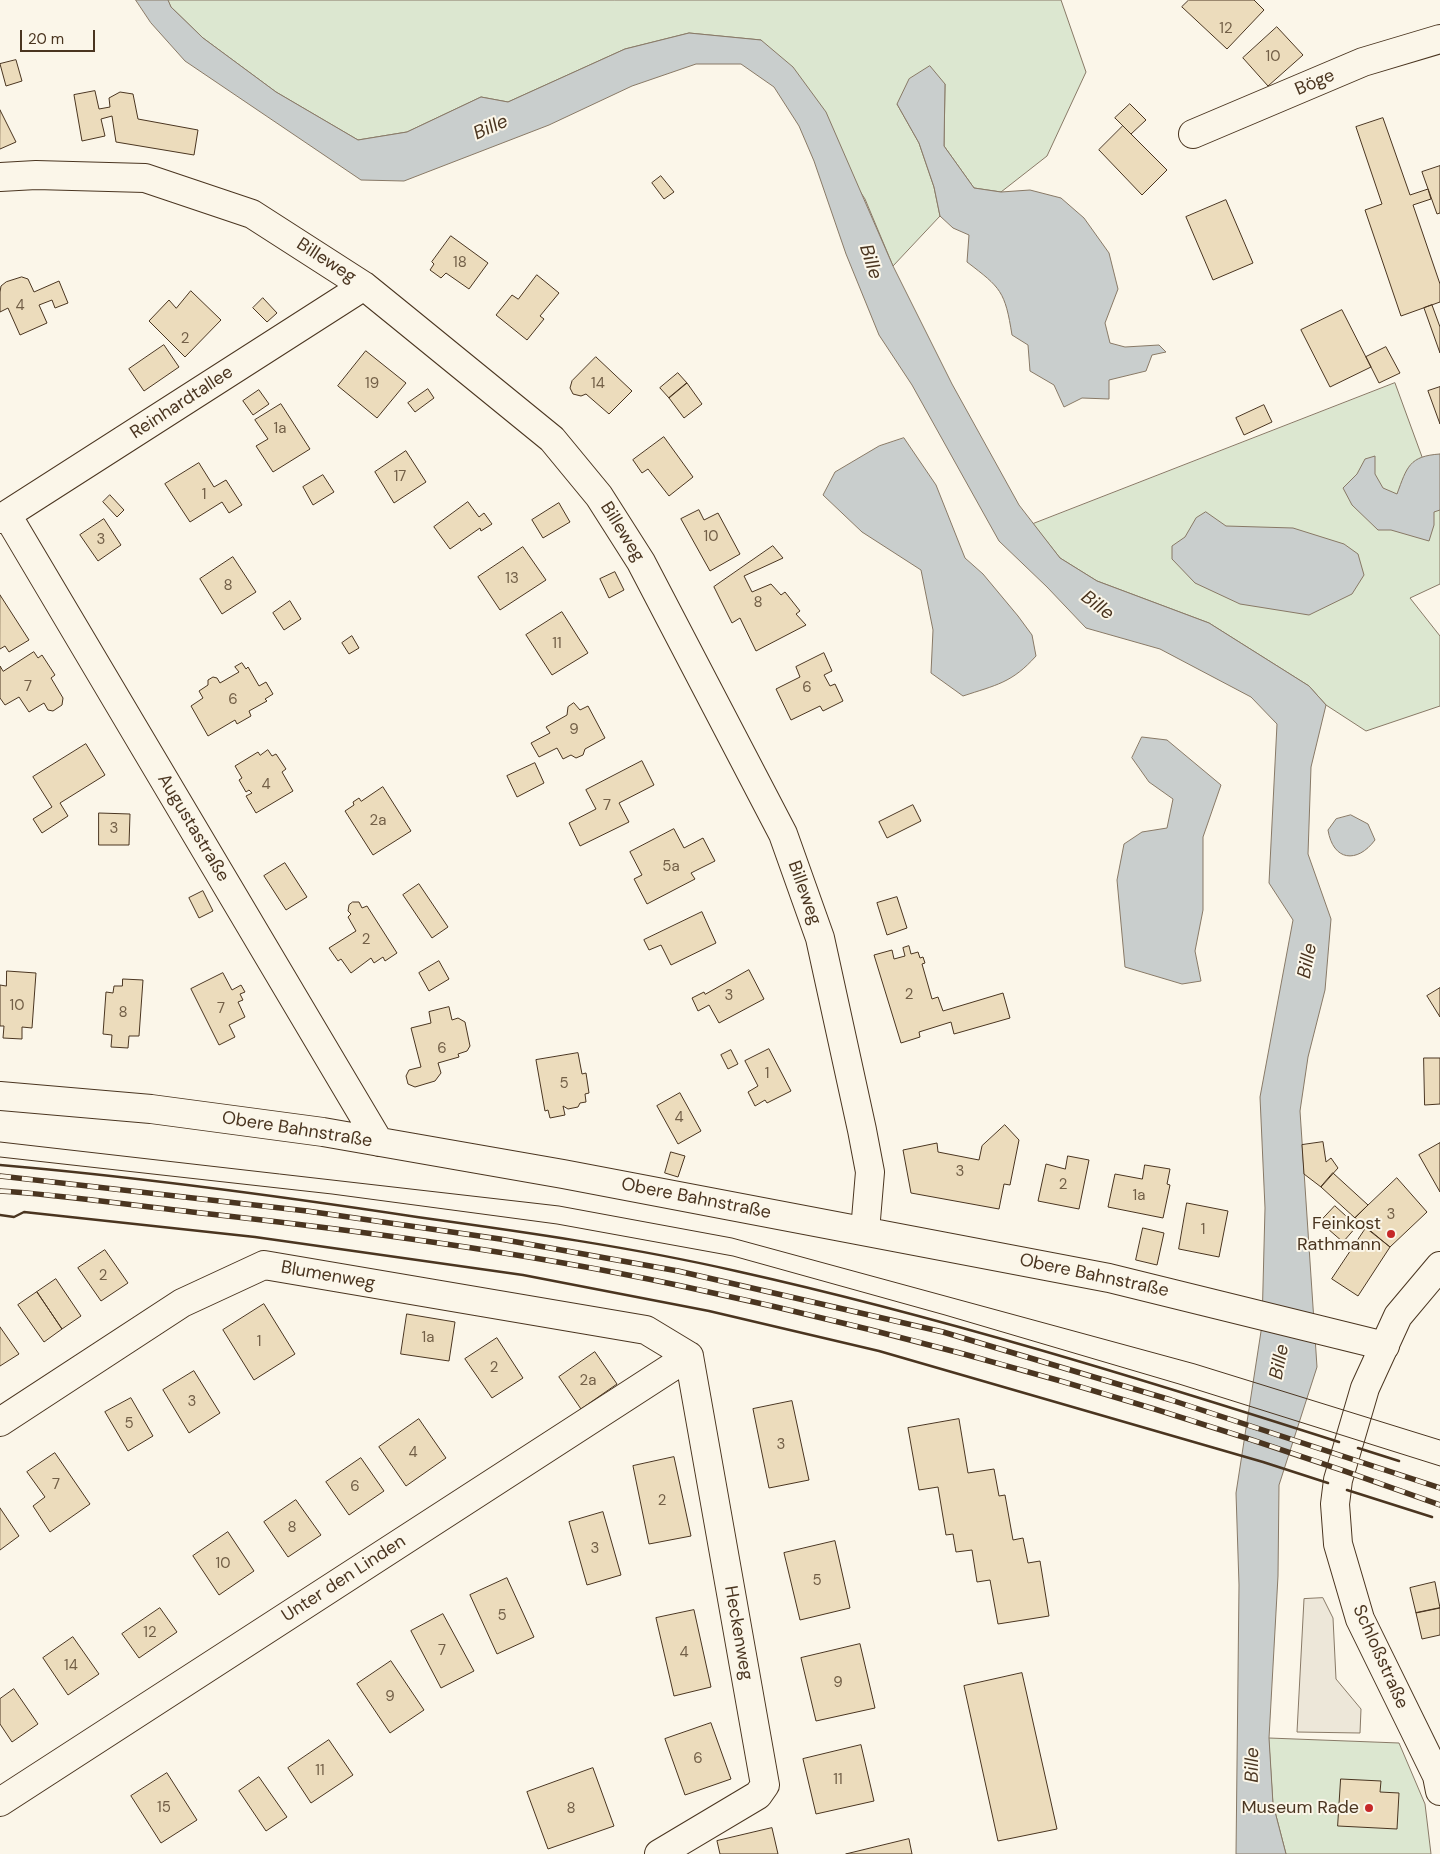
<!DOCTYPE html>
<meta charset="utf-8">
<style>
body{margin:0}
#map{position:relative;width:1440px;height:1854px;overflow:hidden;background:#fbf6e9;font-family:"DM Sans",sans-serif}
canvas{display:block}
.scale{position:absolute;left:20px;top:30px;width:75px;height:22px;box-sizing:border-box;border:2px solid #4a3520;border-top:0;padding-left:6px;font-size:15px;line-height:18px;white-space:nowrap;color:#4a3520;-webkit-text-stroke:4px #fbf6e9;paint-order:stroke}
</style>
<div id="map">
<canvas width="1440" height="1854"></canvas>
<div class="scale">20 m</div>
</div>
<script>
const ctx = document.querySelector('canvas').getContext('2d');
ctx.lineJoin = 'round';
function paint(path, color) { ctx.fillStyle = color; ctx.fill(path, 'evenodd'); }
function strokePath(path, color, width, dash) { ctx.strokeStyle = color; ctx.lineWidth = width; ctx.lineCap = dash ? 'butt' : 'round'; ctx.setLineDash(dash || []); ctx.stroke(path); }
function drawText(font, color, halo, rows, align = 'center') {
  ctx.font = font + ' "DM Sans",sans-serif'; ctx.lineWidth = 4; ctx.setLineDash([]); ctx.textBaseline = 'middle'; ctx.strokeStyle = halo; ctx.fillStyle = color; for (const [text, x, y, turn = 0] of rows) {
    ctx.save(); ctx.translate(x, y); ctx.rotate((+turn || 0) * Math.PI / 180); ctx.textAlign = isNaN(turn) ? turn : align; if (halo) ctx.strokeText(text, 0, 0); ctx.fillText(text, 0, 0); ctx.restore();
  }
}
const green = new Path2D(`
 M168,0H1061L1086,72L1047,156L1001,192L974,188L944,146L945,84L897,104L919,143L934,187L940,216L893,266L865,199L761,40L689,33L625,49L508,102L481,97L407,132L358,140L276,92L203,38L171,7Z
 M1395,383L1440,506V584L1410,598L1440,636V706L1366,731L1326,705L1309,686L1209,623L1097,581L1060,558L1033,524Z
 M1269,1738L1399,1743L1425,1804L1431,1854H1286L1273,1804Z`);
const parking = new Path2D(`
 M1323,1598L1333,1618L1336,1679L1361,1709L1360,1733L1297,1732L1304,1599Z`);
const water = new Path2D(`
 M136,0H168L171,7L203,38L276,92L358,140L407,132L481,97L508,102L625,49L689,33L761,40L793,67L826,112L893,266L952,384L1019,505L1060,558L1097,581L1209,623L1309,686L1326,705L1311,767L1308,854L1331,919L1325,990L1308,1057L1300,1111L1317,1367L1279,1485L1278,1576L1269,1738L1273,1804L1286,1854H1236L1239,1585L1236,1493L1262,1325L1265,1208L1260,1097L1293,920L1269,883L1277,724L1251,697L1160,649L1086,628L1047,587L999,541L912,385L879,335L846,254L814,161L799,126L774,87L741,64H696L632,86L549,125L404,181L361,180L185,61L151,23Z
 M930,66L945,84L944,146L974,188L1001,192L1030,190L1061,198L1084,218L1109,253L1118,289L1105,323L1110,343L1125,347L1159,345L1166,352L1152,355L1146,371L1109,380V399L1082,398L1064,407L1054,385L1030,371L1028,345L1012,335C1005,291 1001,288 967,262L969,235L953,228L940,216L934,187L919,143L897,104L909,79Z
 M904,438L936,485L965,558L983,574L1018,616L1032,635L1036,656C1012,683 996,685 963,696L931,673L933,630L921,570L862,532L823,495L835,472L879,446Z
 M1440,454V510L1434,512V525L1429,541L1391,530H1378L1352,505L1343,488L1357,474L1365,459L1375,456V474L1383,488L1397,494C1407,467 1409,456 1440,454Z
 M1206,512L1226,526L1293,528L1344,544L1358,554L1364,575L1352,594L1309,615L1240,604L1195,583L1172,559V546L1185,537L1196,518Z
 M1142,737L1167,740L1221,785L1203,837V910L1195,951L1201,981L1182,984L1125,967L1117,880L1124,844L1142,832L1167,828L1173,799L1149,782L1132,758Z
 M1351,815L1368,824L1375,840C1357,864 1333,861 1328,830L1336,819Z`);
const building = new Path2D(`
 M1189,0H1254L1264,10L1227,49L1182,7Z
 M1277,27L1303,55L1268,86L1243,58Z
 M16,60L22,81L6,86L0,64Z
 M95,91L99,109L110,107L109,98L120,92L133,94L138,119L198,130L194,155L116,142L112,116L101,119L105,136L82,141L74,95Z
 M1130,104L1146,120L1131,134L1115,118Z
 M0,110L16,142L0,149Z
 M1383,118L1410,195L1428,189L1431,199L1413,205L1440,284V302L1401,316L1365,210L1382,204L1356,127Z
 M1123,126L1167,170L1142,195L1099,150Z
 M1440,166V213L1437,214L1422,172Z
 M661,176L674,192L664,199L652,183Z
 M1226,200L1253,263L1213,280L1186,217Z
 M451,236L488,263L469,289L446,273L441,278L430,270L434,264L432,262Z
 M537,275L559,293L540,316L544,319L527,340L496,315L512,295L518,299Z
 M22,277L28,279L34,292L59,281L68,303L55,308L52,300L39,305L47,323L20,335L8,308L0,312V292L1,286L6,282Z
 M191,291L221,320L185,357L149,321L169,300L176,308Z
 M263,298L277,313L267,322L253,308Z
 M1432,305L1440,327V353L1424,308Z
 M1342,310L1371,367L1330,387L1301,330Z
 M164,345L179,367L144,391L129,369Z
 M1386,347L1400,373L1379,383L1366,357Z
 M366,351L406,383L377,418L338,386Z
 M596,357L632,391L609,414L586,394L581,396L573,394L570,388L572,381Z
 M678,373L687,383L669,398L660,388Z
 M687,383L702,404L684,418L669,398Z
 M1440,387V424L1428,391Z
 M428,389L434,398L415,412L408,403Z
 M259,390L269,404L253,415L243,401Z
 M281,404L310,449L273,472L256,446L268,439L255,420Z
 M1264,405L1272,422L1244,435L1236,418Z
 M664,437L693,477L669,496L648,469L642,473L633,460Z
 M406,451L426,482L394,503L375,472Z
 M199,463L214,487L226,480L242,505L229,513L222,502L190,522L165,484Z
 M323,475L334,492L313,505L303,487Z
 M110,495L124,510L117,517L103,502Z
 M468,502L479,517L484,513L492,524L481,531L480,528L450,549L434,527Z
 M559,503L570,522L543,538L532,520Z
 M699,510L704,520L718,513L740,554L710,571L681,519Z
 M104,519L121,545L98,561L80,535Z
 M773,546L783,558L744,576L752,592L771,584L781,595L785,592L800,611L796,614L806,625L756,651L740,618L732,623L714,587Z
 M523,547L546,580L500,610L478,577Z
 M233,557L256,592L222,614L200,579Z
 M615,572L624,590L609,598L600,579Z
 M0,595L29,640L9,652L5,646L0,649Z
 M290,601L301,619L284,630L273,613Z
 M562,612L588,653L552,675L526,635Z
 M352,636L359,648L349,654L342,643Z
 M34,652L38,658L42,655L55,675L51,678L63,698L62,705L53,711L48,710L44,703L29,712L19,697L5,705L0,698V666L3,671Z
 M824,653L832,671L824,675L830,686L835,684L843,701L823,711L820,706L791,720L776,689L800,677L796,667Z
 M242,663L246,669L248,667L259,686L266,682L273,694L265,699L267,701L249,711L251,716L237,724L235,720L208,736L191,706L203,698L199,691L208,685V680L213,677L217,678L220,683L239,672L235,667Z
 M574,703L580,710L588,706L605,738L585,749L583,755L576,758L571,755L563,759L557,748L539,757L531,743L550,733L546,727L567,715L568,707Z
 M86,744L105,775L60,803L68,816L42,833L33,819L52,807L33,777Z
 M268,750L272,756L276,754L286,769L282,772L293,791L256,813L246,796L252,793L249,790L246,792L239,780L242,778L235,766L258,752L260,755Z
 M642,761L654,785L619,803L629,822L580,846L569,823L596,809L586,790Z
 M535,763L544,783L517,797L507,776Z
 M383,787L411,831L373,855L345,811L354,805L353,802L359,798L361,801Z
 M913,805L921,821L887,838L879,822Z
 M99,813L130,814L129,845H99Z
 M674,829L684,848L703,838L715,861L691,873L695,879L647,904L634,879L642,875L630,852Z
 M285,863L307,897L286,910L264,876Z
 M419,884L448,927L432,938L403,895Z
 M203,891L213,911L199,918L189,898Z
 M897,897L907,928L887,935L877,903Z
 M353,902H359L362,908L367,906L397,953L385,961L383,957L374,963L371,958L351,973L341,959L338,961L329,948L356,931L348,917L351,914L348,911L349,905Z
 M702,912L716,943L671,965L661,945L649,950L644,940Z
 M909,946L911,954L918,952L920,958L923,957L925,963L922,964L932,999L938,997L943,1011L1003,993L1010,1018L954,1034L951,1022L919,1032L920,1037L901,1043L874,955L892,950L894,959L905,956L903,948Z
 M439,961L449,979L429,991L419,973Z
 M749,970L764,999L719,1023L709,1005L698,1011L692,998L704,992L705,994Z
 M7,971L36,973L32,1028L22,1027V1039L3,1038L4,1026H0V985L6,986Z
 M223,973L232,990L241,985L245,992L240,994L243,1000L238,1002L245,1017L229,1025L235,1037L219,1045L191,989Z
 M123,979L143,980L139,1036H129L128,1048L111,1047L112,1035L103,1034L106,992L113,993L114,986H122Z
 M1440,988V1017L1427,996Z
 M449,1007L452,1020L458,1018L465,1022L470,1046L467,1051L458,1054L459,1057L438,1063L441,1073L435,1081L415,1087L408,1084L406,1076L409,1070L421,1067L411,1028L431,1023L429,1012Z
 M769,1049L791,1091L767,1103L765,1100L755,1106L748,1092L758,1086L745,1061Z
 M731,1050L738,1064L728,1069L721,1055Z
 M578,1053L582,1074L586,1073L589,1093L585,1094L586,1102L580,1103L578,1107L568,1109L563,1106L565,1115L550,1118L548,1110L545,1111L536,1060Z
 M1424,1058H1440V1104L1425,1105Z
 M680,1093L701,1131L678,1144L657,1106Z
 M1005,1125L1019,1140L1010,1185L1004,1184L999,1209L911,1193L903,1150L937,1143L938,1152L979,1160L982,1146Z
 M1323,1142L1326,1162L1331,1158L1338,1168L1321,1187L1304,1174L1302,1145Z
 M1440,1143V1192L1419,1155Z
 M671,1152L685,1156L678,1177L665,1173Z
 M1068,1156L1089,1160L1079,1209L1038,1201L1046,1164L1065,1169Z
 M1145,1165L1170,1169L1167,1184L1170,1185L1163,1218L1108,1207L1115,1174L1142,1179Z
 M1333,1173L1368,1205L1355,1218L1321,1187Z
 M1397,1178L1427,1212L1390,1247L1355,1218Z
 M1187,1203L1228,1211L1219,1257L1179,1249Z
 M1335,1206L1357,1226L1343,1242L1320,1222Z
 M1143,1228L1164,1233L1157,1265L1136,1260Z
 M1366,1228L1390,1247L1358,1296L1332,1279Z
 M105,1250L128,1283L101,1301L78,1268Z
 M56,1279L81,1316L62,1329L37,1292Z
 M37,1292L62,1329L44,1342L18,1305Z
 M264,1304L295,1354L254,1380L223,1330Z
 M407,1314L455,1322L449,1361L401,1354Z
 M0,1327L19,1354L0,1366Z
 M497,1338L523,1378L492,1398L465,1359Z
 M595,1352L617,1384L581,1409L559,1377Z
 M194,1371L220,1413L189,1433L163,1390Z
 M131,1398L153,1436L128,1451L105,1412Z
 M792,1401L809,1480L769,1488L753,1409Z
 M419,1419L446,1458L406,1486L379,1447Z
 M959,1419L968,1473L994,1469L999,1496L1005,1495L1013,1540L1023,1538L1028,1563L1040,1561L1049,1616L998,1624L990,1580L977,1582L972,1550L956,1552L953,1534L946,1535L938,1487L919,1490L908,1428Z
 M55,1453L90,1504L50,1532L33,1506L45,1497L27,1472Z
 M674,1457L691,1536L649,1544L633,1466Z
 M361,1458L384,1491L349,1515L326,1482Z
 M296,1500L321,1535L288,1557L264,1522Z
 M0,1508L19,1536L0,1550Z
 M603,1512L621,1575L587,1585L569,1522Z
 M228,1532L254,1571L219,1595L193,1556Z
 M835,1541L850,1608L800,1620L784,1553Z
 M507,1578L534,1637L497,1654L470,1595Z
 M1435,1582L1440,1608L1416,1613L1410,1588Z
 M160,1608L177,1632L139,1658L122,1634Z
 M1440,1608V1635L1422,1639L1416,1613Z
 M694,1610L711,1687L674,1696L656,1618Z
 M443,1614L474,1671L441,1688L411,1631Z
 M73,1637L99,1674L68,1695L43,1658Z
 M860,1644L875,1708L816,1721L801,1658Z
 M391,1661L424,1710L390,1733L357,1684Z
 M1022,1673L1057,1829L998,1841L964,1686Z
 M14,1689L38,1724L12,1742L0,1724V1699Z
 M711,1723L731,1779L685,1795L665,1739Z
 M329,1740L353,1775L311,1803L288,1768Z
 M861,1745L874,1801L816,1814L803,1759Z
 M593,1768L614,1826L548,1849L527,1792Z
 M167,1773L197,1820L161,1843L131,1796Z
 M259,1777L287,1817L266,1831L239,1791Z
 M1341,1779L1381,1781L1380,1792L1399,1793L1397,1829L1338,1826Z
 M772,1828L778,1854H720L717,1841Z
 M909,1839L912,1854H846Z`);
const minor = new Path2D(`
 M1193,134L1363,62L1440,39
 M0,177L36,175L145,178L252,214L364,286L401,316L552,439L599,496L641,562L783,834L820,938L862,1130L870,1172L865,1231
 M7,515L379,1142
 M0,519L364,286
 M0,1096L151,1109L323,1132L563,1174L1109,1278L1385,1346
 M0,1422L182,1303L264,1265L646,1330L689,1356
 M0,1802L689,1356
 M659,1854L758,1795L765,1785L689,1356`);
const major = new Path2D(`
 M1440,1266L1398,1316L1365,1388L1338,1480L1335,1504L1338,1544L1360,1619L1437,1776L1440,1791`);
const tram = new Path2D(`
 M0,1142L559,1206L732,1238L1195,1364L1440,1440
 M0,1157L332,1194L557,1224L733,1256L945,1315L1179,1384L1440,1466`);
const rail = new Path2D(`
 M0,1176L307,1211L500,1239L678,1271L943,1332L1171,1400L1440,1488
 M0,1191C64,1195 128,1205 192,1212C354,1230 517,1251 677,1285C936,1340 1191,1414 1440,1505`);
const wall = new Path2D(`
 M0,1165C139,1177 279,1196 417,1217C524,1232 631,1247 736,1271C938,1316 1142,1379 1339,1442
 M0,1215L14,1217L24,1212L255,1237L523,1275L709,1311L879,1351L1263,1462L1328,1483
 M1358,1448L1399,1461
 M1347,1490L1432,1517`);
const markers = [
 [1391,1234,5,"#c62828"],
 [1369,1808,5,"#c62828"]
];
const numberNames = [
 ["12",1226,29],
 ["10",1273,57],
 ["18",460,263],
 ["4",20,306],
 ["2",185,339],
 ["19",372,384],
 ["14",598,384],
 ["1a",280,429],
 ["17",400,477],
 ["1",204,495],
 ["10",711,537],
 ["3",101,540],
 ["13",512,579],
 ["8",228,586],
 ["8",758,603],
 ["11",557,644],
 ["7",28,687],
 ["6",807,688],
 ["6",233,700],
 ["9",574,730],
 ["4",266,785],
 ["7",607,806],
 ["2a",378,821],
 ["3",114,829],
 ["5a",671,867],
 ["2",366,940],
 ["2",909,995],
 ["3",729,996],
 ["10",17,1006],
 ["7",221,1009],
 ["8",123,1013],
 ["6",442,1049],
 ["1",767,1074],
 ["5",564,1084],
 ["4",679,1118],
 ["3",960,1172],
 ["2",1063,1185],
 ["1a",1139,1196],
 ["3",1391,1215],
 ["1",1203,1230],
 ["2",103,1276],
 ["1a",428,1338],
 ["1",259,1342],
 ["2",494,1368],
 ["2a",588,1381],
 ["3",192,1402],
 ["5",129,1424],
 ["3",781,1445],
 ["4",413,1453],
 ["7",56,1485],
 ["6",355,1487],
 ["2",662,1501],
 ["8",292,1528],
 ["3",595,1549],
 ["10",223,1564],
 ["5",817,1581],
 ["5",502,1616],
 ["12",150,1633],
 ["7",442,1651],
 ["4",684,1653],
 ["14",71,1666],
 ["9",838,1683],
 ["9",390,1697],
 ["6",698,1759],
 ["11",320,1771],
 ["11",838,1780],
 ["15",164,1808],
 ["8",571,1809]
];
const streetNames = [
 ["Böge",1315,83,-23],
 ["Billeweg",326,261,33],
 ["Reinhardtallee",182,403,-33],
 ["Billeweg",622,532,58],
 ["Augustastraße",193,828,59],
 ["Billeweg",804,893,70],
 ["Obere Bahnstraße",297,1130,9],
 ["Obere Bahnstraße",696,1199,11],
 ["Blumenweg",328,1276,10],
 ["Obere Bahnstraße",1094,1276,12],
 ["Unter den Linden",344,1579,-33],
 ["Heckenweg",738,1633,80],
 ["Schloßstraße",1380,1657,66]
];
const poiNames = [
 ["Feinkost",1381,1224],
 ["Rathmann",1381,1245],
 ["Museum Rade",1359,1808]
];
const waterNames = [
 ["Bille",491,128,-24],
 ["Bille",870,262,72],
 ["Bille",1097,606,37],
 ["Bille",1308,961,-79],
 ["Bille",1280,1362,-79],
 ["Bille",1253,1765,-89]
];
paint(green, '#dce7d0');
strokePath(green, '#887966', 1);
paint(parking, '#ede7d9');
strokePath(parking, '#887966', 1);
paint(water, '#c9cecd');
strokePath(water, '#887966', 1);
paint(building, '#ecdcbc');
strokePath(building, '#4a3520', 1);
strokePath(minor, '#4a3520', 30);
strokePath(major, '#4a3520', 30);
strokePath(minor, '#fbf6e9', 28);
strokePath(major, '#fbf6e9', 28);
strokePath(tram, '#4a3520', 1);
strokePath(rail, '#4a3520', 5.5);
strokePath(rail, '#fbf6e9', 4, [11]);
strokePath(wall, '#4a3520', 2.5);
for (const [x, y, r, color] of markers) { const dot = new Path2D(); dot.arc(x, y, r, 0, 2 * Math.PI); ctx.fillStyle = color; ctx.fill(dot); strokePath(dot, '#fbf6e9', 2); }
drawText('15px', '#725f47', null, numberNames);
drawText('18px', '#4a3520', '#fbf6e9', streetNames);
drawText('18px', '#4a3520', '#fbf6e9', poiNames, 'right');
drawText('italic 19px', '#4a3520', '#fbf6e9', waterNames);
</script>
